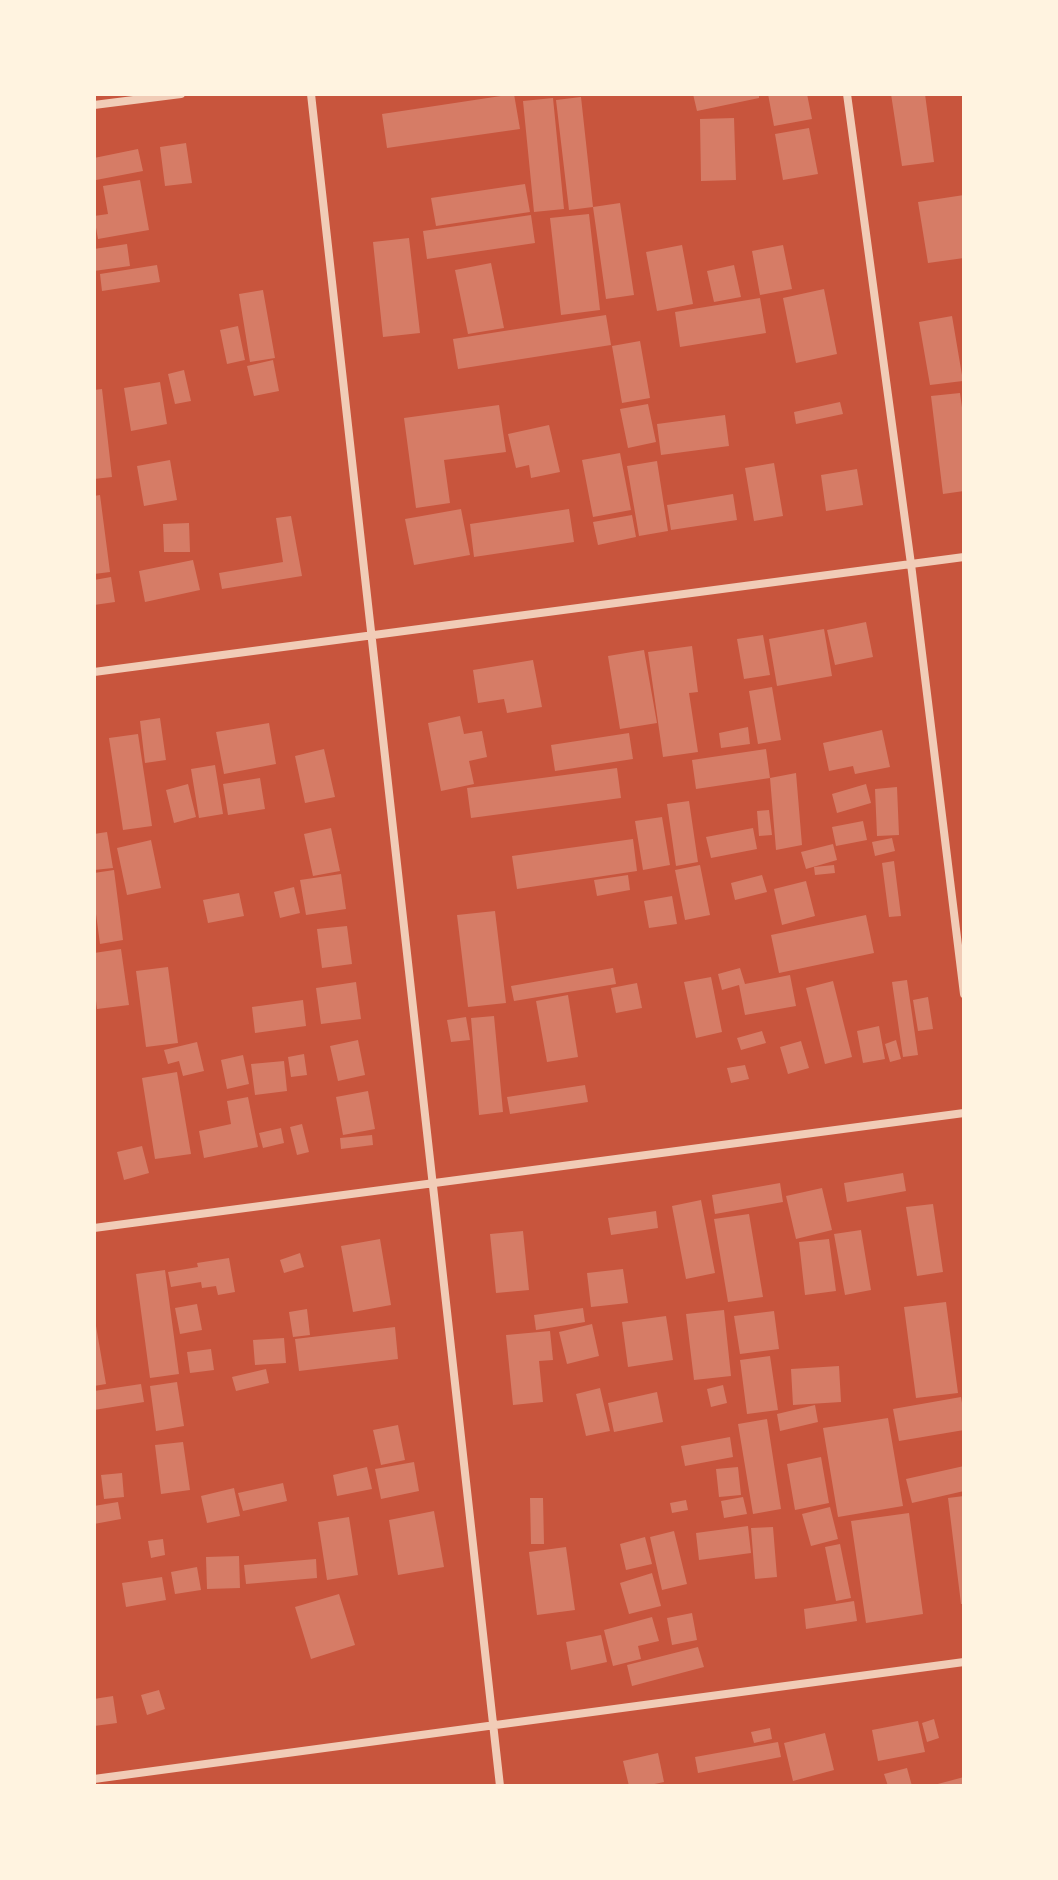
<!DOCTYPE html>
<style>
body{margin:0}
#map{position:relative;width:1058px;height:1880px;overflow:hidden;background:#c8553d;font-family:Overpass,sans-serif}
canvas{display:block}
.frame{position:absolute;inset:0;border:96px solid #fff3e0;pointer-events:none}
</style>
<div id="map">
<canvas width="1058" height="1880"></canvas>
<div class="frame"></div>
</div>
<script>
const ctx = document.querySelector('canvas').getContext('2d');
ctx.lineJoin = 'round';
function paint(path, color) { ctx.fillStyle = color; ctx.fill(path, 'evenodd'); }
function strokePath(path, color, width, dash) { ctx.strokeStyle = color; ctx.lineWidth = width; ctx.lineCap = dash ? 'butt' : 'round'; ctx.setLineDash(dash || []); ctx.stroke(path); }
const building = new Path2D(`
 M514,94L520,129L387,148L382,114Z
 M693,94H759V98L697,111Z
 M768,94H807L812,119L774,126Z
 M891,94H925L934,162L902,166Z
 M581,97L593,207L620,203L634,295L606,299L593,207L569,210L556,100Z
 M553,98L564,209L534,212L523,101Z
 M734,118L736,180L701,181L700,119Z
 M809,128L818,174L783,180L775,134Z
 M186,143L192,183L165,186L160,147Z
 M138,149L143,171L96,180L94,158Z
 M140,180L149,230L98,239L94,216L108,214L103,186Z
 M525,184L530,212L436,226L431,198Z
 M964,195V258L928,263L918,202Z
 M589,214L600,310L561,315L550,218Z
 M531,215L535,243L427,259L423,231Z
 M409,238L420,333L383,337L373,242Z
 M127,244L130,266L94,271V249Z
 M682,245L693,304L657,311L646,252Z
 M783,245L792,289L760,295L752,251Z
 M491,263L504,328L468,334L455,270Z
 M157,265L160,282L102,291L100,274Z
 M734,265L741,297L714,302L707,271Z
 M824,289L837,354L796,363L783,298Z
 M263,290L275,358L250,362L239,294Z
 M760,298L766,333L680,347L675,312Z
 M606,315L611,345L458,369L453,339Z
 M952,316L963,381L930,385L919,322Z
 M238,326L245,360L227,364L220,330Z
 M640,341L650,398L622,403L612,346Z
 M273,360L279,391L254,396L247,366Z
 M184,370L191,401L175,404L168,374Z
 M160,382L167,424L131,431L124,388Z
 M102,389L112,477L94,479V390Z
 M960,393L964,422V491L943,494L931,396Z
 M840,402L843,414L796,424L794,412Z
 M648,404L656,442L628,448L620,409Z
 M499,405L506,452L444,460L450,503L416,508L404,418Z
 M725,415L729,446L661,455L657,424Z
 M549,425L560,472L531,478L529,465L516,468L508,434Z
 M620,453L631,510L593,517L582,460Z
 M170,460L177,500L144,506L137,466Z
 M657,461L668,531L639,536L627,466Z
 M774,463L783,516L754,521L745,468Z
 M857,469L863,505L826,511L821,475Z
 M733,494L737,520L671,530L667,505Z
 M100,495L110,572L94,574V496Z
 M461,509L470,555L414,565L405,519Z
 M569,509L574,542L474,557L470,524Z
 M632,515L636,537L598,545L593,522Z
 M291,516L302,576L222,589L219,573L283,562L276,518Z
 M189,523L190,552H164L163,524Z
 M193,560L200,590L145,602L139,571Z
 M111,577L115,602L94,605V580Z
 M866,622L873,657L835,665L827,630Z
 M824,629L832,676L777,686L769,639Z
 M763,635L770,675L744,679L737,639Z
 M692,646L698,692L689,693L698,752L663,757L648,652Z
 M644,650L657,723L620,729L608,656Z
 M533,660L542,707L507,713L504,699L478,703L473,670Z
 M772,687L781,740L758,744L749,691Z
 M460,716L464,734L482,731L487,757L469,761L474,784L441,791L428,723Z
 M160,718L166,760L145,763L140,721Z
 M269,723L276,764L224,774L216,732Z
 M748,727L750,744L721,748L719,733Z
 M882,730L890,767L855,774L853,766L829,771L823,743Z
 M629,733L633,759L555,771L551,745Z
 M138,734L152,826L123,830L109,738Z
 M324,749L335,797L305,803L295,756Z
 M766,749L770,778L696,789L692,760Z
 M215,765L223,814L199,818L191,769Z
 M617,768L621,798L471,818L467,788Z
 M796,773L802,845L776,850L770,778Z
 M260,778L265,809L228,815L223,784Z
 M188,784L196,817L174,823L166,790Z
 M866,784L871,803L837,813L832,794Z
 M897,787L899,835L877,836L875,789Z
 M689,801L698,862L676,866L667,804Z
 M769,810L772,835L759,836L757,811Z
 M662,817L670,865L643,870L635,821Z
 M863,821L867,840L836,846L832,827Z
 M331,828L340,871L313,876L304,834Z
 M753,828L757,849L711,858L706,837Z
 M107,832L113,868L94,870V834Z
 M892,838L895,851L875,856L872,842Z
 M633,839L637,871L517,889L512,856Z
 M151,840L161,888L127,895L117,848Z
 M833,844L837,860L806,869L801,852Z
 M894,861L901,916L889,917L882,863Z
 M700,865L710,915L685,920L675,870Z
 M834,865L835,873L815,875L814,867Z
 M114,870L123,940L100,944L94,899V873Z
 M341,874L346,909L306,915L300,880Z
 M628,875L630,890L597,896L594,880Z
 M762,875L767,892L735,900L731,883Z
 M806,881L815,916L782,925L774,889Z
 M294,887L300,913L280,918L274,892Z
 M239,893L244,916L208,923L203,900Z
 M672,896L677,924L649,928L644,901Z
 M495,911L506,1003L468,1007L457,915Z
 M866,915L874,953L779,973L771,935Z
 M347,926L352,964L322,968L317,929Z
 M121,949L129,1005L97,1009L94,984V953Z
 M168,967L178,1043L146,1047L136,971Z
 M613,968L616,984L514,1001L511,986Z
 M740,968L745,984L790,975L796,1006L745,1015L739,985L722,990L718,974Z
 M711,977L722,1032L696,1038L684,982Z
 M907,980L918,1055L903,1057L892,982Z
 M833,981L852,1057L825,1064L806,988Z
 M356,982L361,1019L321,1024L316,988Z
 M637,983L642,1008L616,1013L611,988Z
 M568,995L578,1057L547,1062L536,1001Z
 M928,997L933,1029L918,1031L913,1000Z
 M303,1000L306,1026L255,1033L252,1007Z
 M494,1016L503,1112L479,1115L471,1018Z
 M466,1017L470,1040L451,1042L447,1020Z
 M879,1026L885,1059L863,1063L857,1031Z
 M762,1031L766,1043L741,1050L737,1038Z
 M358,1040L365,1075L338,1081L330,1046Z
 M896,1040L901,1059L890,1062L885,1044Z
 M801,1041L809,1068L788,1074L780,1047Z
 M197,1042L204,1071L183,1076L179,1061L168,1064L164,1050Z
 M304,1054L307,1075L291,1077L288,1057Z
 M243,1055L249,1084L227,1089L221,1060Z
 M284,1061L287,1091L255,1095L251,1064Z
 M745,1065L749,1079L731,1083L727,1068Z
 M177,1072L191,1154L155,1159L142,1078Z
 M585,1085L588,1102L510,1114L507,1097Z
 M368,1091L375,1129L343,1135L336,1097Z
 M248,1097L258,1147L204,1158L199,1131L231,1124L227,1101Z
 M302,1124L309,1152L297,1155L290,1127Z
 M281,1128L284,1143L263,1148L259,1133Z
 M372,1135L373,1145L341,1149L340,1138Z
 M142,1146L149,1173L124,1180L117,1152Z
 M903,1173L906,1191L847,1202L844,1183Z
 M780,1183L783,1202L715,1214L712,1195Z
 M822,1188L832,1230L796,1239L786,1196Z
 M701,1200L715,1273L686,1279L672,1206Z
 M933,1204L943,1272L917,1276L906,1207Z
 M656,1211L658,1228L611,1235L608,1218Z
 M749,1214L763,1297L728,1302L714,1219Z
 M861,1230L871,1290L845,1295L834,1234Z
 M523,1231L529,1290L496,1293L490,1234Z
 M380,1239L391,1305L353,1312L341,1246Z
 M829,1239L836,1291L805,1295L799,1242Z
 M300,1253L304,1267L284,1273L280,1260Z
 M229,1258L235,1292L218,1295L216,1286L202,1288L201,1282L171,1287L168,1272L198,1267L197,1263Z
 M623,1269L628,1303L591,1307L587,1273Z
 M165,1270L179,1374L150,1378L136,1274Z
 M946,1302L958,1393L916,1398L904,1307Z
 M197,1304L202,1330L180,1334L175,1308Z
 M583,1308L585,1322L536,1330L534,1315Z
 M307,1309L310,1335L293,1337L289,1312Z
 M724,1310L731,1376L694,1380L686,1314Z
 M774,1311L779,1349L740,1354L734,1316Z
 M666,1316L673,1360L628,1367L622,1322Z
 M592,1324L599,1356L567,1364L559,1332Z
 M94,1326H96L106,1384L94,1386Z
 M395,1327L398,1359L299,1371L295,1339Z
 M550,1331L553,1360L539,1361L543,1402L513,1405L506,1335Z
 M284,1338L286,1363L255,1365L253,1340Z
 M211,1349L214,1370L190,1373L187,1352Z
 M770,1356L778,1410L747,1414L740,1360Z
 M839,1366L841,1402L793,1405L791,1369Z
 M266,1369L269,1383L236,1391L232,1377Z
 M177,1382L184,1426L156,1431L150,1386Z
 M141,1384L144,1402L94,1410V1391Z
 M723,1385L727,1403L711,1407L707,1389Z
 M600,1388L610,1431L586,1436L576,1394Z
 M657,1392L663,1422L614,1432L608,1403Z
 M961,1397L964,1415V1430L899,1441L893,1409Z
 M815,1405L818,1422L780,1431L777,1414Z
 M888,1418L903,1506L838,1517L823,1428Z
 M767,1419L781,1509L753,1514L738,1424Z
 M398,1425L405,1460L381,1465L373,1430Z
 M730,1437L733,1457L685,1466L681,1446Z
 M183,1442L190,1490L161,1494L155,1445Z
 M821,1457L829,1503L795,1510L787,1464Z
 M414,1462L419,1491L381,1499L375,1469Z
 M964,1466V1491L912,1503L906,1479Z
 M367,1467L372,1489L337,1496L333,1475Z
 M738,1467L741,1495L719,1497L716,1469Z
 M122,1473L124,1497L104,1499L101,1475Z
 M283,1483L287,1501L243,1511L238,1493Z
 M234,1488L240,1516L207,1523L201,1496Z
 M964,1496V1604H961L948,1498Z
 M743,1497L747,1514L724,1518L721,1501Z
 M530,1498H543L544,1544H531Z
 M686,1500L688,1510L672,1513L670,1503Z
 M118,1502L121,1519L94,1524V1506Z
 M830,1507L838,1539L811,1546L802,1514Z
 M434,1511L444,1567L398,1575L389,1520Z
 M909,1513L923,1614L866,1623L851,1521Z
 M349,1517L358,1575L327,1580L318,1522Z
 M748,1526L751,1553L699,1560L696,1533Z
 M773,1527L777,1577L755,1579L751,1528Z
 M674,1531L687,1584L662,1590L650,1537Z
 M645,1537L652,1564L626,1570L620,1544Z
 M163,1539L165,1555L151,1558L148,1541Z
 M840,1544L851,1598L836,1601L825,1547Z
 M566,1547L575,1610L537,1615L529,1552Z
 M239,1556L240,1588L207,1589L206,1557Z
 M316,1559L317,1578L246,1584L244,1565Z
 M197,1567L201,1590L175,1594L171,1572Z
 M652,1573L661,1606L629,1614L620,1583Z
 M162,1577L166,1600L126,1607L122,1583Z
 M339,1594L355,1645L311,1659L295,1607Z
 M854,1601L857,1621L806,1629L804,1609Z
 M692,1613L697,1640L672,1645L667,1618Z
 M652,1617L659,1641L638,1646L641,1659L613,1666L604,1630Z
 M601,1635L607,1662L571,1670L566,1642Z
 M698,1647L704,1667L632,1686L627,1665Z
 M159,1690L165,1709L147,1715L141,1695Z
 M113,1696L117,1723L94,1726V1699Z
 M934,1719L939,1738L927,1742L922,1723Z
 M918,1721L925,1752L878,1761L872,1730Z
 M770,1728L772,1739L754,1743L751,1732Z
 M825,1733L834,1770L793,1781L784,1743Z
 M778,1742L781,1757L698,1773L695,1757Z
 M658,1753L664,1782L645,1786H629L623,1761Z
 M907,1768L912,1786H888L884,1774Z
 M964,1777V1786H934V1785Z`);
const minor = new Path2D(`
 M311,94L500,1786
 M847,94L911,564L964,994
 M94,105L181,94
 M94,672L964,557
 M94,1228L964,1113
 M94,1779L964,1662`);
paint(building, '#d67c66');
strokePath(minor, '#f1ccb7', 8);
</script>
